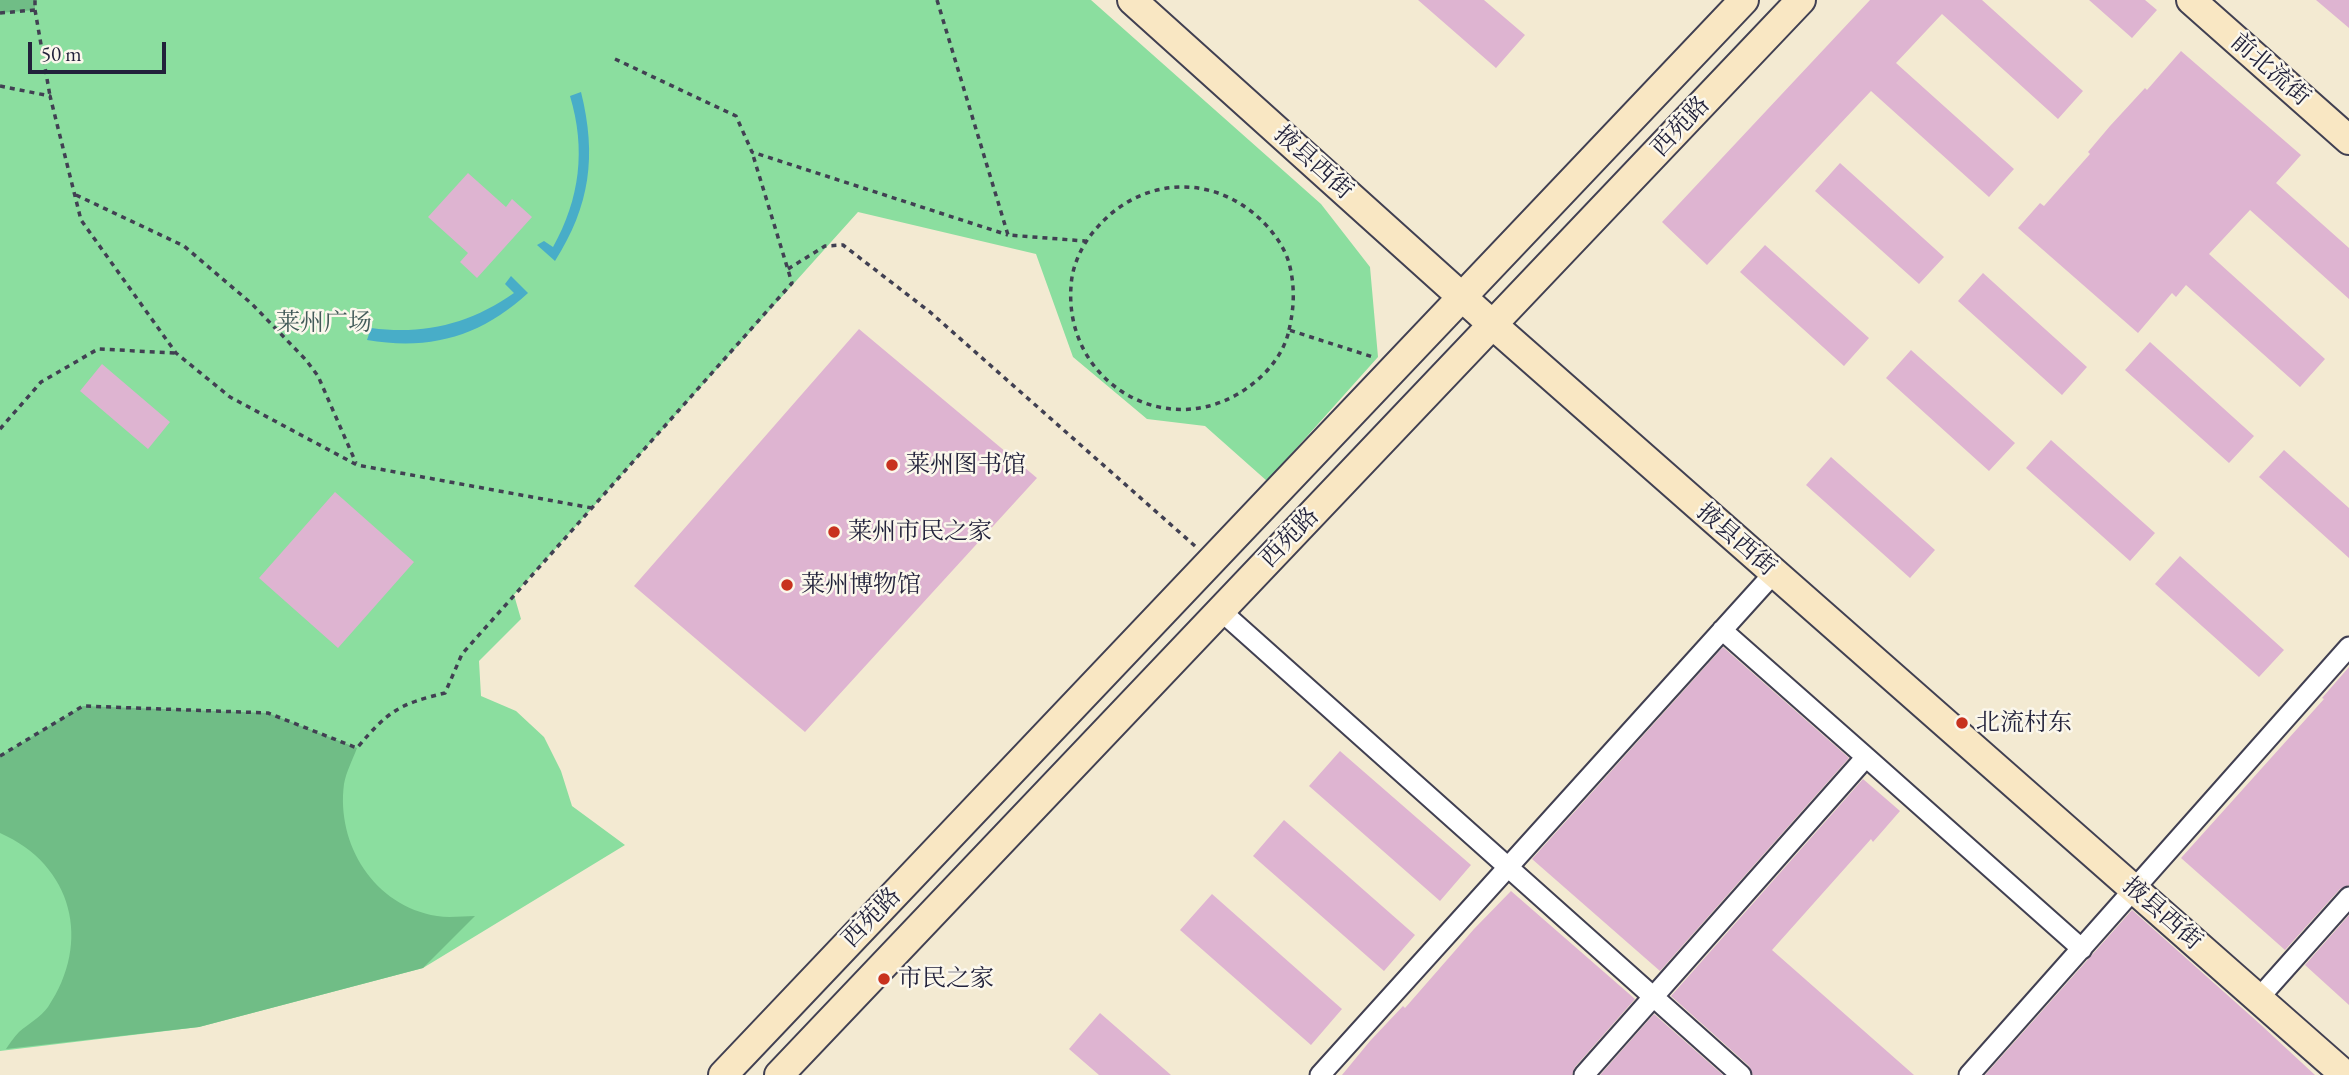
<!DOCTYPE html>
<meta charset="utf-8">
<style>
body{margin:0}
#map{position:relative;width:2349px;height:1075px;overflow:hidden;background:#f3ead2;font-family:"EB Garamond",serif}
canvas{display:block}
.scale{position:absolute;left:28px;top:42px;width:138px;height:32px;box-sizing:border-box;border:4px solid #22223b;border-top:0;padding-left:9px;font-size:21px;line-height:24px;white-space:nowrap;color:#22223b;-webkit-text-stroke:5px #fbf7ec;paint-order:stroke}
</style>
<div id="map">
<canvas width="2349" height="1075"></canvas>
<div class="scale">50 m</div>
</div>
<script>
const ctx = document.querySelector('canvas').getContext('2d');
ctx.lineJoin = 'round';
function paint(path, color) { ctx.fillStyle = color; ctx.fill(path, 'evenodd'); }
function strokePath(path, color, width, dash) { ctx.strokeStyle = color; ctx.lineWidth = width; ctx.lineCap = dash ? 'butt' : 'round'; ctx.setLineDash(dash || []); ctx.stroke(path); }
function drawText(font, color, halo, rows, align = 'center') {
  ctx.font = font + ' "EB Garamond","Noto Serif SC",serif'; ctx.lineWidth = 5; ctx.setLineDash([]); ctx.textBaseline = 'middle'; ctx.strokeStyle = halo; ctx.fillStyle = color; for (const [text, x, y, turn = 0] of rows) {
    ctx.save(); ctx.translate(x, y); ctx.rotate((+turn || 0) * Math.PI / 180); ctx.textAlign = isNaN(turn) ? turn : align; if (halo) ctx.strokeText(text, 0, 0); ctx.fillText(text, 0, 0); ctx.restore();
  }
}
const green = new Path2D(`
 M0,0H1091L1321,204L1370,267L1378,357L1267,481L1205,426L1147,419L1073,357L1036,254L858,212L514,595L521,619L479,661L481,696L516,711L544,737L561,771L572,806L625,845L423,968L199,1027L0,1051Z`);
const forest = new Path2D(`
 M0,0H35V10L0,13Z
 M83,706L268,713L357,748C353,759 346,772 344,784C336,844 374,906 437,916C449,918 463,916 475,916L423,968L199,1027L6,1049C10,1043 14,1037 19,1032C28,1024 41,1017 48,1007C92,942 73,865 0,833V756Z`);
const water = new Path2D(`
 M581,92C597,156 590,206 555,261L537,245L544,241L553,247C580,199 586,149 570,96Z
 M511,276L528,293C481,336 431,351 367,340L371,328C424,335 470,324 514,293L505,284Z`);
const building = new Path2D(`
 M1418,0H1484L1525,35L1496,68Z
 M1870,0H1982L2083,91L2058,119L1942,14L1896,63L2014,169L1989,197L1871,91L1707,265L1662,222Z
 M2089,0H2145L2157,10L2132,38Z
 M2316,0H2349V28Z
 M2181,51L2301,155L2276,183L2349,248V299L2250,210L2209,254L2325,359L2300,387L2186,285L2176,297L2172,293L2138,333L2018,228L2040,203L2044,206L2090,154L2088,152L2110,126L2145,88L2147,90Z
 M1840,163L1944,257L1919,284L1815,191Z
 M468,173L506,207L512,199L532,217L477,278L460,262L468,253L428,217Z
 M1765,245L1869,338L1844,366L1740,272Z
 M1983,273L2087,367L2062,395L1958,301Z
 M859,329L1037,478L805,732L634,586Z
 M2150,342L2254,436L2229,463L2125,370Z
 M1911,350L2015,443L1989,471L1886,378Z
 M102,364L170,422L148,449L80,391Z
 M2051,440L2155,533L2130,561L2026,468Z
 M2284,450L2349,508V558L2259,477Z
 M1831,457L1935,550L1910,578L1806,485Z
 M335,492L414,562L338,648L259,578Z
 M2180,556L2284,650L2259,677L2155,584Z
 M1723,647L1849,758L1660,971L1532,859Z
 M2349,667V885L2340,889L2285,950L2181,858L2324,699L2322,698Z
 M1340,751L1471,865L1440,901L1309,786Z
 M1863,779L1900,811L1873,842L1871,839L1772,950L1914,1075H1753L1749,1066L1671,996Z
 M1284,820L1415,935L1384,971L1253,856Z
 M1511,891L1635,999L1575,1067L1572,1075H1342L1370,1041L1403,1006L1405,1008L1474,929Z
 M1212,894L1342,1009L1311,1045L1180,930Z
 M2132,910L2261,1025L2315,1075H1985Z
 M2349,915V1005L2305,965Z
 M1100,1013L1171,1075H1099L1069,1049Z
 M1654,1014L1723,1075H1600Z`);
const path = new Path2D(`
 M937,0L1008,235L1085,241
 M35,10L50,96
 M0,13L35,10V0
 M615,59L736,116L752,152L1008,235
 M0,86L50,96L81,220L176,353L230,397L357,465L592,508
 M76,195L184,246L252,304L306,360L318,376L356,463
 M788,269L825,246L843,245L930,312L1195,546
 M1289,330C1294,308 1295,289 1290,267C1286,248 1272,230 1259,218C1209,172 1138,178 1095,230C1084,242 1075,260 1072,277C1057,383 1173,450 1255,382C1271,369 1285,350 1289,330L1373,357
 M0,429L41,382L98,349L176,353
 M0,756L83,706L268,713L357,748C388,711 399,704 445,693L462,654L792,283L752,152`);
const street = new Path2D(`
 M1221,611L1741,1075
 M1866,757L2082,949
 M2258,999L2349,897
 M1320,1075L1774,573
 M1584,1075L1866,757L1722,630
 M1969,1075L2349,647`);
const secondary = new Path2D(`
 M1132,0L1493,325L2345,1075
 M2191,0L2349,140
 M723,1075L1744,0
 M779,1075L1801,0`);
const markers = [
 [892,465,7,"#c8321e"],
 [834,532,7,"#c8321e"],
 [787,585,7,"#c8321e"],
 [1962,723,7,"#c8321e"],
 [884,979,7,"#c8321e"]
];
const streetNames = [
 ["前北流街",2270,70,41],
 ["西苑路",1681,127,-47],
 ["掖县西街",1313,163,42],
 ["西苑路",1290,538,-46],
 ["掖县西街",1736,540,41],
 ["掖县西街",2162,914,41],
 ["西苑路",872,918,-46]
];
const parkNames = [
 ["莱州广场",324,323]
];
const poiNames = [
 ["莱州图书馆",906,465],
 ["莱州市民之家",848,532],
 ["莱州博物馆",801,585],
 ["北流村东",1976,723],
 ["市民之家",898,979]
];
paint(green, '#8bde9f');
paint(forest, '#70bd86');
paint(water, '#48adc8');
paint(building, '#deb4d1');
strokePath(street, '#414052', 23);
strokePath(secondary, '#414052', 32);
strokePath(path, '#414052', 3.5, [5, 5]);
strokePath(street, '#fff', 19);
strokePath(secondary, '#f9e7c3', 28);
for (const [x, y, r, color] of markers) { const dot = new Path2D(); dot.arc(x, y, r, 0, 2 * Math.PI); ctx.fillStyle = color; ctx.fill(dot); strokePath(dot, '#fbf7ec', 2.5); }
drawText('24px', '#22223b', '#fbf7ec', streetNames);
drawText('24px', '#425a59', '#fbf7ec', parkNames);
drawText('24px', '#22223b', '#fbf7ec', poiNames, 'left');
</script>
